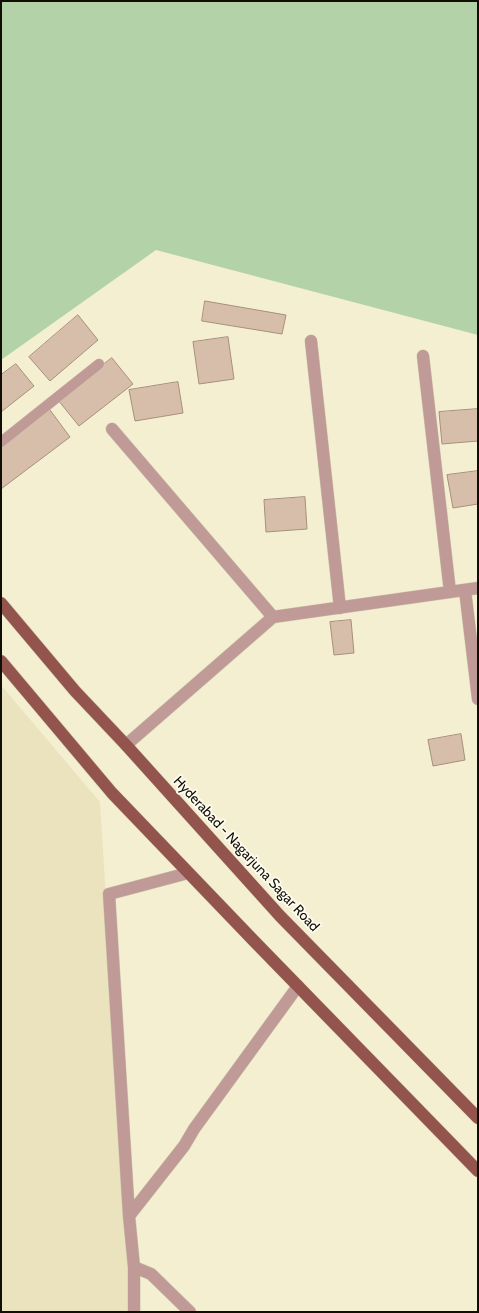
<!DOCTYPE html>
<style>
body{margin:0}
#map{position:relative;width:479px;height:1313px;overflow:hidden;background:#f5efd2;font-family:Cabin,sans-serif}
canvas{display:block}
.frame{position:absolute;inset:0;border:2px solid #110f05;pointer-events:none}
</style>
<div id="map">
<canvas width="479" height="1313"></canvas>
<div class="frame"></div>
</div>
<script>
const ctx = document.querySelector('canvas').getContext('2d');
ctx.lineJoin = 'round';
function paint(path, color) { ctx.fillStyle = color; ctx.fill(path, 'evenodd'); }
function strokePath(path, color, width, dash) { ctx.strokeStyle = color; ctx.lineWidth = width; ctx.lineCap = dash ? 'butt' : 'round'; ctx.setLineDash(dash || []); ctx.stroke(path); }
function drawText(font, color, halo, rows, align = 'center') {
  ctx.font = font + ' Cabin,sans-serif'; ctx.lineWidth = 3.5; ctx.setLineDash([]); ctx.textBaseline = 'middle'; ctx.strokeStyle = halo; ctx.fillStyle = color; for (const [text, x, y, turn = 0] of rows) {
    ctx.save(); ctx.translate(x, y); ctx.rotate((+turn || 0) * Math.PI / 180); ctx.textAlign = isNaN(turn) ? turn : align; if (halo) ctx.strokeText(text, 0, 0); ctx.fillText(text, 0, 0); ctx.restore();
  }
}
const built = new Path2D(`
 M1,685L100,802L132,1312H1Z`);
const green = new Path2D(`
 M1,1H478V335L156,250L1,360Z`);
const building = new Path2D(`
 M205,301L286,315L282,334L202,321Z
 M78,315L98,340L50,381L29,357Z
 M228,337L234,379L199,384L193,342Z
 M112,358L133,384L79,426L58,400Z
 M16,364L34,386L1,412V375Z
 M178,382L183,413L135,421L129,390Z
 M478,409V441L442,444L439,412Z
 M50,410L70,437L1,489V447Z
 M478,471V504L453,508L447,475Z
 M305,497L307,529L266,532L264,500Z
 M351,620L354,653L334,655L330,622Z
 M461,734L465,760L433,766L428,740Z`);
const service = new Path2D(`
 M1,442L99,364`);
const minor = new Path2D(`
 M311,341L340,608
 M423,356L450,592
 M112,429L273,617
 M465,590L478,699
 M126,745L273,617L478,588
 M129,1216L184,1146L194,1129L298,986
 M134,1267L151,1274L190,1312
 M134,1312V1267L129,1216L109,894L188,873`);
const primary = new Path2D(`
 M1,603L75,691L126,745L280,916L478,1118
 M1,661L112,793L254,941L478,1171`);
const streetNames = [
 ["Hyderabad - Nagarjuna Sagar Road",246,854,47]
];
paint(built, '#eae3be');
paint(green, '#b3d2a8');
paint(building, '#d6beaa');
strokePath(building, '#a68f7c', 1);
strokePath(service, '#d1cbb1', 11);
strokePath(minor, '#d1cbb1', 13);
strokePath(primary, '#d1cbb1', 13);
strokePath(service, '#c09a96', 10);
strokePath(minor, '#c09a96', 12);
strokePath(primary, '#93544e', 12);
drawText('14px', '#110f05', '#fefcf0', streetNames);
</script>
